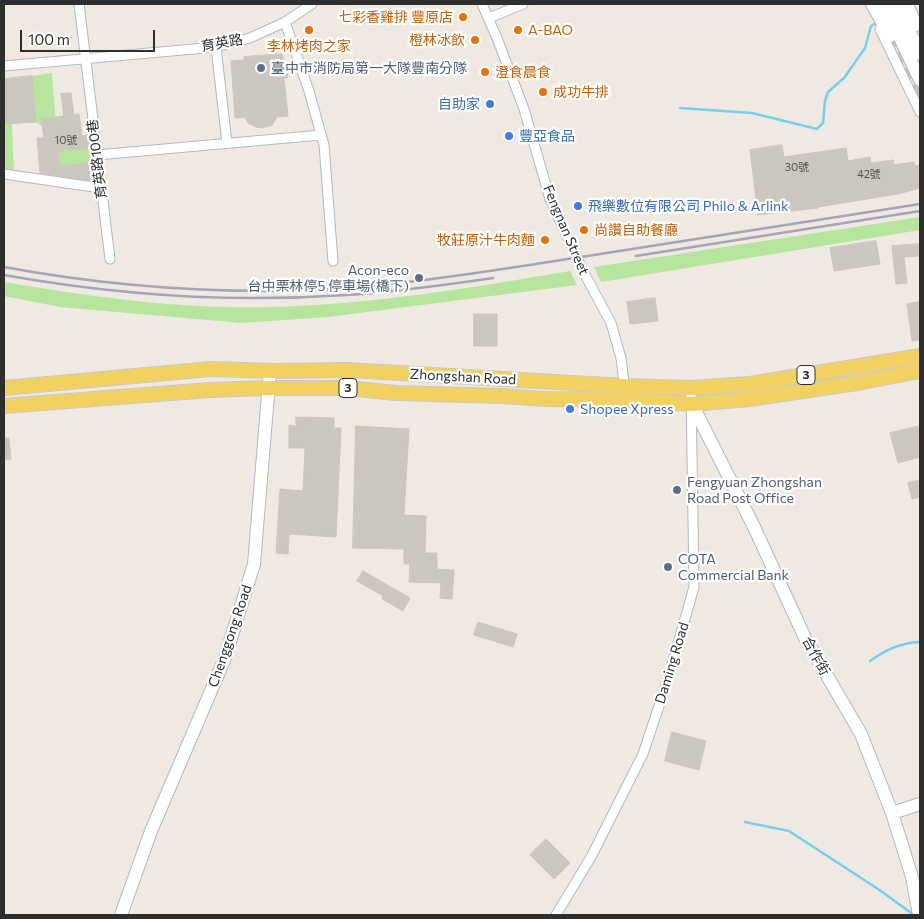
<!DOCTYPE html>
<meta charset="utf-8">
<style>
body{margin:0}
#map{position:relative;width:924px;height:919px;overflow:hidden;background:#efe9e1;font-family:Commissioner,sans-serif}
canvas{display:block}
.frame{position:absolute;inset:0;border:5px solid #2e2e2e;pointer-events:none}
.scale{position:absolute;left:20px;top:30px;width:135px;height:22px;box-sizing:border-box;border:2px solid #2e2e2e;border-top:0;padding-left:6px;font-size:15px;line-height:18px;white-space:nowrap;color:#2e2e2e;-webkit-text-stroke:4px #fff;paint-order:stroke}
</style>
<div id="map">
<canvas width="924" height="919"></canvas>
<div class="frame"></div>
<div class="scale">100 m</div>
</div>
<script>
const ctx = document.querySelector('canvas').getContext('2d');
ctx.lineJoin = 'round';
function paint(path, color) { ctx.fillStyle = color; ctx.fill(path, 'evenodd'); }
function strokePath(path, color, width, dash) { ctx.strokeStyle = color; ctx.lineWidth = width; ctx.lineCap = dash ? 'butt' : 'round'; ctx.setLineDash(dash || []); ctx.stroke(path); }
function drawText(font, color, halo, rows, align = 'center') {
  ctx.font = font + ' Commissioner,"Noto Sans TC",sans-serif'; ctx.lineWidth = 4.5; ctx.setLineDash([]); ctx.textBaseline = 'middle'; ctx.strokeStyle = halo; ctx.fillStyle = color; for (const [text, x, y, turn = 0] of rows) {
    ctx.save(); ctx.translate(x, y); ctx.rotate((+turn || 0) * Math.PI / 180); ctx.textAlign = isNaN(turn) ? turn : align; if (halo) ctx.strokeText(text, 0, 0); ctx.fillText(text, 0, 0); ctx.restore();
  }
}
const green = new Path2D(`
 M52,73L57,137L36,122L32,76Z
 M12,123L14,174L4,173V124Z
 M90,148L92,163L60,166L58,151Z
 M920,217V230L601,282L594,267Z
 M570,271L577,285L328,317L242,323L60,307L4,296V282C90,297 179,309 267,307C369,305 470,288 570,271Z`);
const stream = new Path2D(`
 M680,108L752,113L817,129L823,123L825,101L828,92L844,78L865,48L871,26L878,22
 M870,661C884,651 903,642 920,642
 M745,822L789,831L878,889L914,915`);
const building = new Path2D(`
 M282,54L286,65L288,78H284L288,116L277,117L272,125L262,128L256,127L248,123L245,117L235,118L231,61L244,60V57Z
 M32,76L36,122L4,124V79Z
 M71,93L74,115L79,114L82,136L89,135L90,148L58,151L60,166L92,163L94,181L40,173L37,138H44L41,119L64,116L61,94Z
 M782,145L784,157L846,148L848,161L870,157L871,163L893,160L894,165L914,162L915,166L920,165V188L898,194L818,207V208L758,215L750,150Z
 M876,241L880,264L834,271L830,248Z
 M920,244V256L904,257L907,283L896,284L892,246Z
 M655,298L658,321L630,324L627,302Z
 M920,302V340L912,341L907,304Z
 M474,314H497V346H474Z
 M296,417L334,418V428H341L336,537L289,534L288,554L276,553L280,489L303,491L305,448H289V425L296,426Z
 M356,426L409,429L404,515L426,516L425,553H437V569L454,570L452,599L440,598L441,583L409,582L410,564H404V549L353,548Z
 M920,426V457L898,463L890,433Z
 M4,438H9L11,459L4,460Z
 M920,480V497L912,499L908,483Z
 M363,571L410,598L403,611L382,599L383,596L357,581Z
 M478,622L517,634L513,647L474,635Z
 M672,732L706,741L699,770L665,761Z
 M546,839L570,863L554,879L530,855Z`);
const secondaryTunnel = new Path2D(`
 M890,36L920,101`);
const street = new Path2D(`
 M79,4L110,259
 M482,4L497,38L524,109L550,199L583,271L611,323L621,358L625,390
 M489,18L523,4
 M285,22L309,91L324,145L333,261
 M880,29L920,112
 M216,47L227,143
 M4,66L216,47L250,38L285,22L312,4
 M97,155L321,135
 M4,174L101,188
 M556,915L591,857L643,754L668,679L694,587L691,388`);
const secondary = new Path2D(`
 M872,4L890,36
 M884,4L920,80
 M897,4L920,54
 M907,4L916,25
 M692,404L755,529L805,638L861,734L892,813L912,877L919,915
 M892,813L920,804
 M121,915L151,831L225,658L254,564L270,371`);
const primary = new Path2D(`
 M4,388L211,369L273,371L347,370L625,386L691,388L750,384L920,356
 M4,406L210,390L269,388H348L395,393L502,396L545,399L625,400L692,404L749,399L857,383L920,371`);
const rail = new Path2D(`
 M636,256L920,211
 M4,267C90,283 179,291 267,291C372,291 477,273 581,257C694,239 807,221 920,204
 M4,275C116,295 232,303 346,295C396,292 444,285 493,278`);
const markers = [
 [463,17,5,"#e8710a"],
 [309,30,5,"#e8710a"],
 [518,30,5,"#e8710a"],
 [475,40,5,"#e8710a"],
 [261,68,5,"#5c6f8a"],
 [485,72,5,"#e8710a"],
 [543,92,5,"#e8710a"],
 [490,104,5,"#3f7fe0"],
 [509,136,5,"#3f7fe0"],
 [578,206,5,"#3f7fe0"],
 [584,230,5,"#e8710a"],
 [545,240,5,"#e8710a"],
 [419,278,5,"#5c6f8a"],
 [570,409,5,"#3f7fe0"],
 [677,490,5,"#5c6f8a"],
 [668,567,5,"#5c6f8a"]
];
const numberNames = [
 ["10號",66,140],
 ["30號",797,167],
 ["42號",869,174]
];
const shields = [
 [806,375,18],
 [348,388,18]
];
const shieldNames = [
 ["3",806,375],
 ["3",348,388]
];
const foodNames = [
 ["七彩香雞排 豐原店",453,17,"right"],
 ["A-BAO",528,30],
 ["橙林冰飲",465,40,"right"],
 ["李林烤肉之家",309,46,"center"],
 ["澄食晨食",495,72],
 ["成功牛排",553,92],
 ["尚讚自助餐廳",594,230],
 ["牧莊原汁牛肉麵",535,240,"right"]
];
const streetNames = [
 ["育英路",222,43,-10],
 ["育英路100巷",97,159,-97],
 ["Fengnan Street",566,230,67],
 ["Zhongshan Road",463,377,3],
 ["Chenggong Road",230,636,-71],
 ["合作街",816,656,61],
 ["Daming Road",672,663,-73]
];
const serviceNames = [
 ["臺中市消防局第一大隊豐南分隊",271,68],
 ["Acon-eco",409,270,"right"],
 ["台中栗林停5 停車場(橋下)",409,286,"right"],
 ["Fengyuan Zhongshan",687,482],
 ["Road Post Office",687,498],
 ["COTA",678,559],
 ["Commercial Bank",678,575]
];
const shopNames = [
 ["自助家",480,104,"right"],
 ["豐亞食品",519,136],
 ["飛樂數位有限公司 Philo & Arlink",588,206],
 ["Shopee Xpress",580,409]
];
paint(green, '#b6e59e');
strokePath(stream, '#75cff0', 2.5);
paint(building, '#cbc7bf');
strokePath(building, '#cbc5ba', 1);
strokePath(secondaryTunnel, '#c8c4bd', 12, [12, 6]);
strokePath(street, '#b4b7c1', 11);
strokePath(secondary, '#b4b7c1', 14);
strokePath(primary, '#c9c9c9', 16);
strokePath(street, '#fff', 9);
strokePath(secondary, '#fff', 12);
strokePath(primary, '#f2d163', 14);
strokePath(rail, '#a3a6b8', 2.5);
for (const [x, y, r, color] of markers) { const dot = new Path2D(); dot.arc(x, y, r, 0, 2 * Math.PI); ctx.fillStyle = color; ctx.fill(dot); strokePath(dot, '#fff', 2); }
drawText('11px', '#555452', null, numberNames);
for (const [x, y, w] of shields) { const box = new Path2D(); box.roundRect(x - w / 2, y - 9.5, w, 19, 4); ctx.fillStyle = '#fff'; ctx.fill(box); strokePath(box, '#2e2e2e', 1); }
drawText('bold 12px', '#2e2e2e', null, shieldNames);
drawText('14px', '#c56008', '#fff', foodNames, 'left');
drawText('14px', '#2e2e2e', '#fff', streetNames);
drawText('14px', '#4e5e75', '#fff', serviceNames, 'left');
drawText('14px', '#366cbe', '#fff', shopNames, 'left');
</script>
